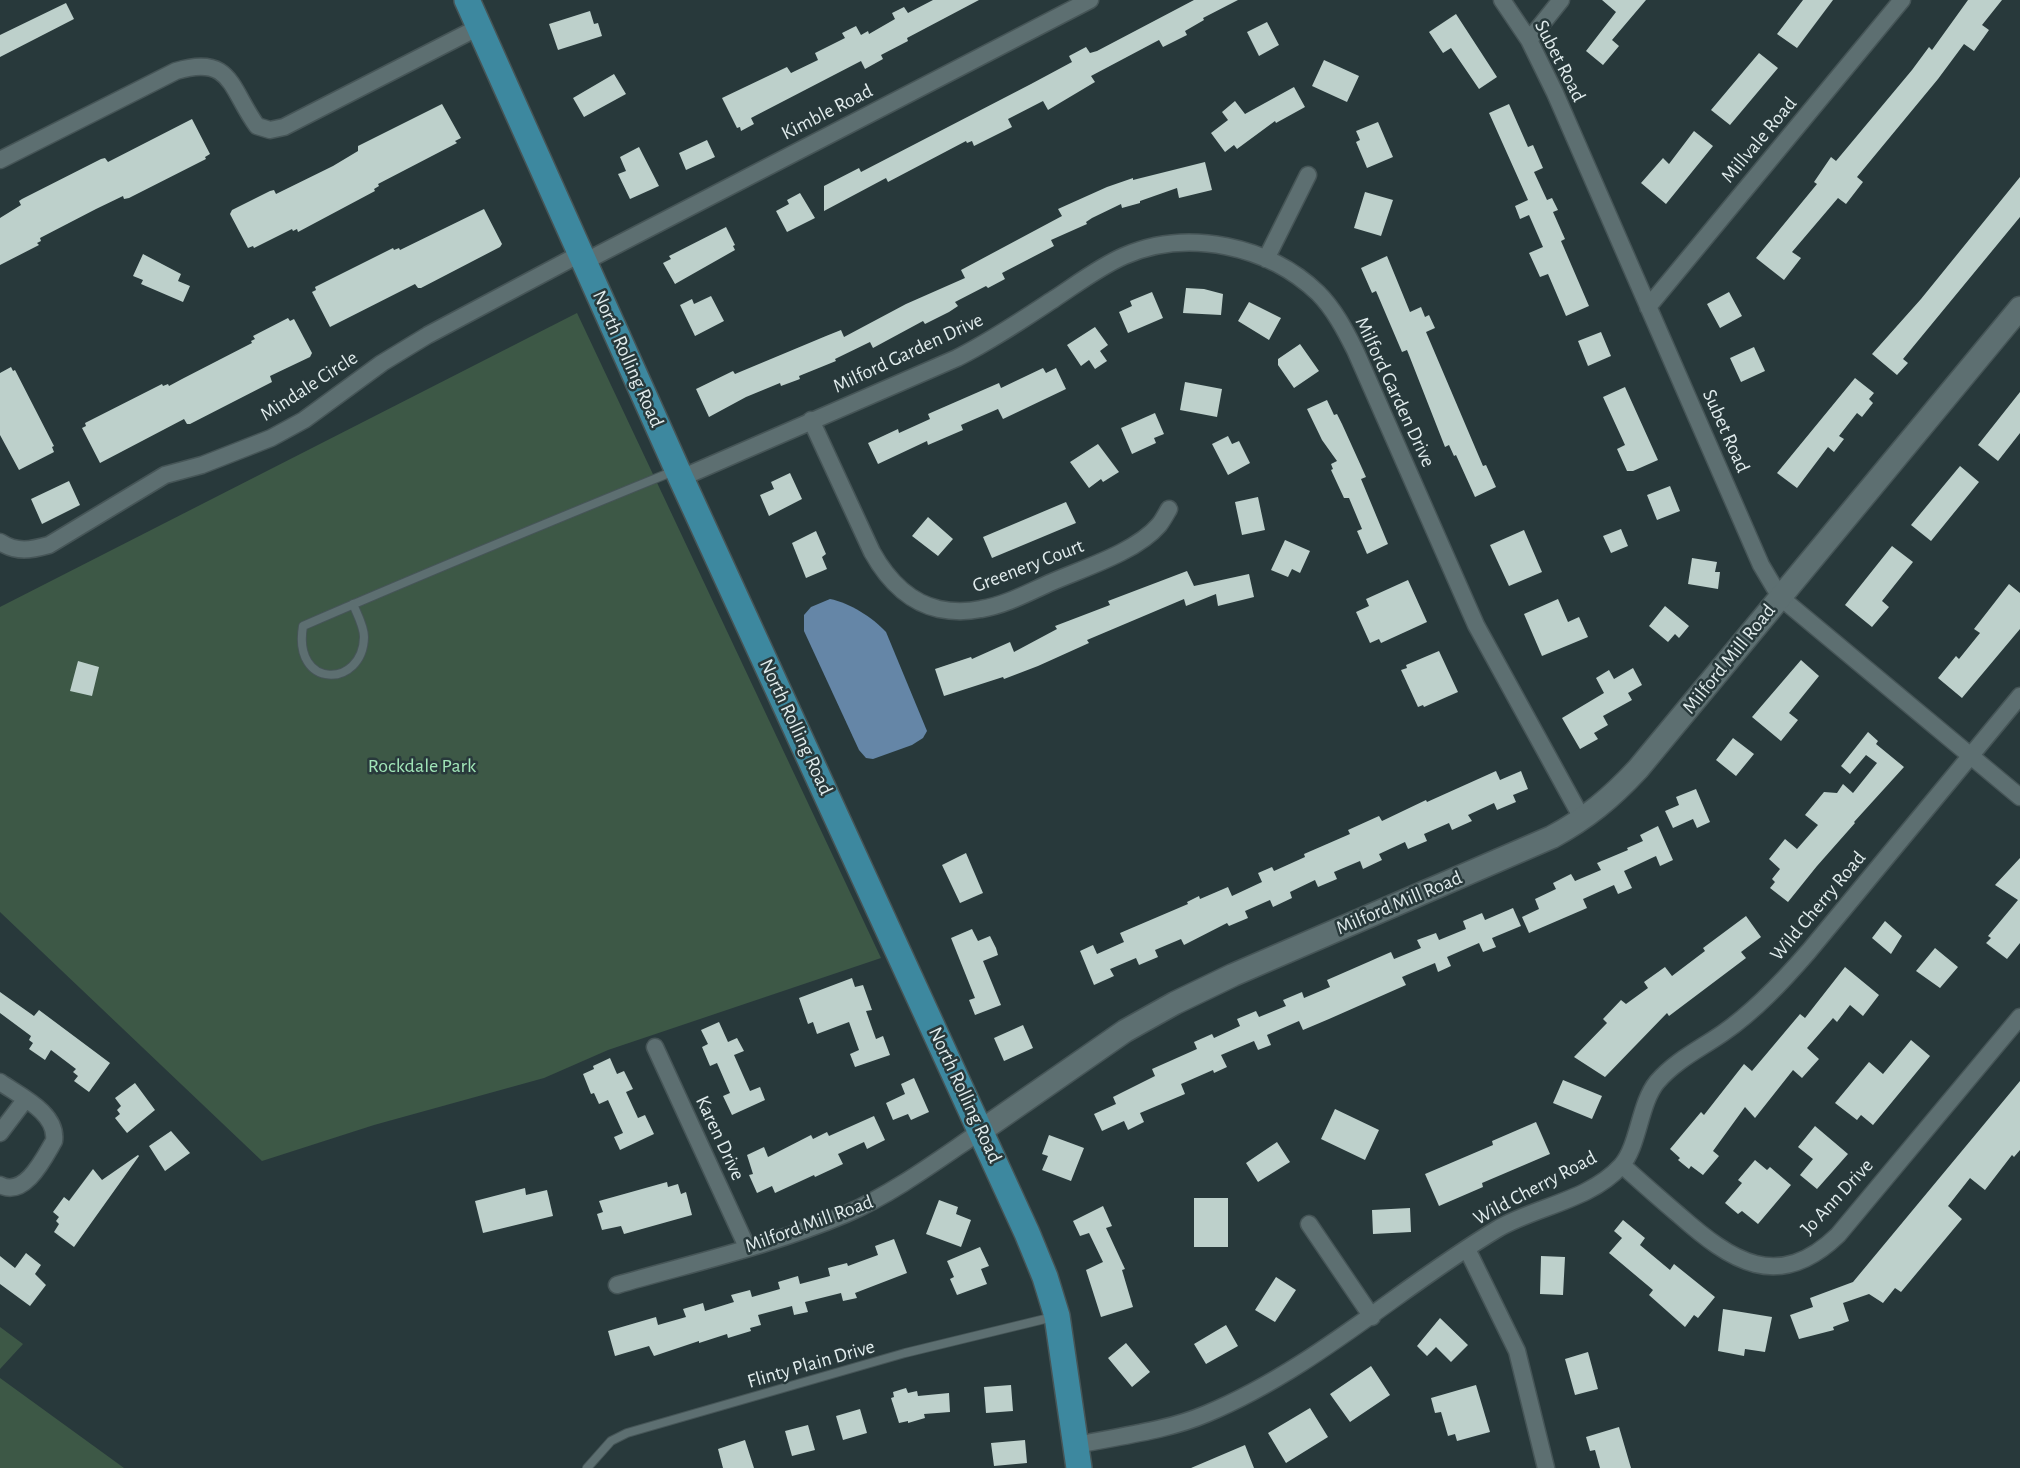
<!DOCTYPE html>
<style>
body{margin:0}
canvas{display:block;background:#28393b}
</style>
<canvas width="2020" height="1468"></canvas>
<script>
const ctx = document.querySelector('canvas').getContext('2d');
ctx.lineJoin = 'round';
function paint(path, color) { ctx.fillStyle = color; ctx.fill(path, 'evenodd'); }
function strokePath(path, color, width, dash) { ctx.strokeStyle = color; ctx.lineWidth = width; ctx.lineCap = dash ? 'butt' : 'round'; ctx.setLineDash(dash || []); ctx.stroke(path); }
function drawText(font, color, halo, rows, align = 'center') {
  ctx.font = font + ' "Alegreya Sans",sans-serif'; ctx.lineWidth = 5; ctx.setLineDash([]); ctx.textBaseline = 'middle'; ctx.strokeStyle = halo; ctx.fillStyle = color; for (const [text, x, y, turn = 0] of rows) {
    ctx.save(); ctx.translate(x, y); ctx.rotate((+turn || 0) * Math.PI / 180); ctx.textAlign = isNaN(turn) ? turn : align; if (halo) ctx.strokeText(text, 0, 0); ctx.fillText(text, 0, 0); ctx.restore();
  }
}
const green = new Path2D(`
 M577,313L881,958L608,1050L544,1078L374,1125L262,1161L0,912V607Z
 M0,1327L23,1344L0,1369Z
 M0,1378L124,1468H0Z`);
const water = new Path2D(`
 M830,599C850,603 872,617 886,632L927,731L923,738L912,745L873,759L866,758L859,750L804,631V615L811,607Z`);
const building = new Path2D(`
 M933,0H979L907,38L908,41L881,55L883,59L865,69L861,61L751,118L754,124L741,131L740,127L737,128L722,98L787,67L791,73L818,60L815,53L845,38L842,33L856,26L861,35L868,31L869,34L895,19L892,13L904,7L908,13Z
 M1194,0H1238L1203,18L1204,20L1185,31L1187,35L1163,47L1159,40L1091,76L1095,82L1048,110L1043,101L1008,119L1012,127L974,146L972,141L967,143L966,141L888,182L886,178L824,211V186L859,168L861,172L1031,84L1072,62L1069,56L1086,47L1090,53L1097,51Z
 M1602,0H1646L1612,40L1619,46L1603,65L1586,51L1616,12Z
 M1803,0H1833L1797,48L1777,34Z
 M1968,0H2002L1982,25L1989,30L1974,51L1964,44L1938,79L1857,177L1863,182L1846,204L1838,198L1792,252L1801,258L1784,280L1756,258L1817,184L1814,182L1831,157L1836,161L1912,70L1929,47L1932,50Z
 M66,3L74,19L0,57V35Z
 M590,11L594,24L598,23L602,36L558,50L549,24Z
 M1456,14L1497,77L1479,89L1451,48L1443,53L1429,32Z
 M1267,22L1279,45L1259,56L1247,32Z
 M1759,53L1778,68L1730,125L1711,110Z
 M1324,60L1359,76L1347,102L1312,86Z
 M614,74L626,94L584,117L573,98Z
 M1294,87L1305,107L1276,123L1275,121L1237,149L1234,145L1225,152L1211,133L1228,120L1222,112L1235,101L1245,114Z
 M442,104L461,138L455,141L457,143L378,184L379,186L374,189L375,191L298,232L297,229L293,231L292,229L254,248L253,246L248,248L230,214L232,210L270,191L274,190L276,194L333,166L358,151V146Z
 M1509,104L1528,147L1533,145L1543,168L1534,172L1547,200L1552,198L1558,210L1553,212L1565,239L1561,241L1589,306L1566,316L1548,274L1540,277L1529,253L1543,247L1529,215L1520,219L1515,206L1528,200L1489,113Z
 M192,119L210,154L205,157L206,159L129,198L124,199L123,196L96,209L40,238L41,241L37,243L39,245L0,265V218L21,205L19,201L22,199L101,159L105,158L108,162Z
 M1378,122L1393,157L1367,168L1356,142L1360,140L1356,131Z
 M1694,131L1713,146L1666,204L1641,183L1663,158L1669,164Z
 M707,140L715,157L686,170L679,153Z
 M639,147L659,186L630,199L618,174L626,171L620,157Z
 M1205,162L1212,190L1179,198L1177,188L1140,201V203L1122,208L1121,204L1092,218L1086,222L1087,224L1051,240L1054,246L1002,273L1005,279L988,288L986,286L955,302L958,306L949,312L925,324L923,321L873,348L870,342L835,359L836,361L799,376L800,379L781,386L780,383L746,397L709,417L696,389L733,371L735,374L826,336L841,330L844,337L906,304L965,278L961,270L1062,216L1058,209L1107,187L1133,178V180Z
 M2020,177V217L1903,359L1908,363L1897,375L1872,354L1921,299Z
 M1365,192L1393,200L1381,236L1354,228Z
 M800,193L815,218L787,232L776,211L789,204L787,200Z
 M484,209L502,244L500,247L421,288H418L415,284L330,327L312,292L316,290L315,287L393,248L394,250L399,248L400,250Z
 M726,227L735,245L733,246L735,250L675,284L663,263L671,259L669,256Z
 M143,254L181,274L178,281L190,286L183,302L141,284L143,280L133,276Z
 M1387,256L1410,312L1421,307L1425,317L1429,315L1435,328L1426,332L1483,466L1486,465L1496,487L1475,497L1456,455L1454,456L1449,445L1445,447L1407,350L1402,352L1376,291L1372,293L1361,268Z
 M1186,288L1204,289L1223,294L1221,315L1183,313Z
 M1152,292L1163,318L1128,333L1119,312L1132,306L1130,301Z
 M1729,292L1742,316L1720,328L1707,304Z
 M711,296L724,321L695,336L680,305L692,299L694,304Z
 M1249,302L1281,318L1269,340L1238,321Z
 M288,318L290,321L294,319L312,353L310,357L270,376L272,382L190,424H187L184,419L100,463L82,428L86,426L85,423L162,384L163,386L168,384L169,386L182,379L252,343L251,341L255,339L253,336Z
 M1095,327L1108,345L1100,351L1107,361L1095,369L1089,360L1081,366L1067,345Z
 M1601,332L1611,356L1588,366L1578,341Z
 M1300,344L1319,371L1294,388L1278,365V359Z
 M1754,347L1765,371L1741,382L1730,358Z
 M11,367L13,371L15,370L54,446L52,447L54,452L19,470L0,435V373Z
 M1043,368L1046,373L1056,368L1066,389L1003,419L998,409L961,425L963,430L928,445L927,441L878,464L868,443L898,429L899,433L930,419L928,414L999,383L1001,388Z
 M1855,378L1874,393L1869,399L1873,403L1862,417L1857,413L1839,436L1844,439L1834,452L1828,447L1797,488L1777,473Z
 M1185,382L1222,389L1217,417L1180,410Z
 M1625,387L1658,460L1633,471H1627L1617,449L1625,445L1603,397Z
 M2020,392V433L1998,461L1978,445Z
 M1327,400L1334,415L1337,414L1342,424L1366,477L1361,479L1388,544L1367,554L1357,531L1362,529L1349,498H1344L1331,470L1333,469L1331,464L1337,461L1322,440L1307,409Z
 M1155,413L1164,434L1154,438L1156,443L1132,454L1121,428Z
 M1228,436L1232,444L1239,441L1250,463L1228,475L1212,444Z
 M1098,444L1119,472L1103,482L1101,479L1089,488L1070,462Z
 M1960,466L1979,482L1931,541L1911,525Z
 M790,473L802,499L769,516L760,495L774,489L771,482Z
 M69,481L80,505L42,524L31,499Z
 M1670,486L1680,511L1657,520L1647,495Z
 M1258,497L1265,530L1242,535L1235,502Z
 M1066,502L1076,523L992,558L983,537Z
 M928,517L953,539L938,556L912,536Z
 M1621,529L1628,546L1611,553L1603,536Z
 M1524,530L1542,572L1509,586L1490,545Z
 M816,531L826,554L822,557L827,569L806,578L792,543Z
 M1285,540L1310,551L1300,573L1292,569L1288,577L1271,570Z
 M1892,546L1913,562L1882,601L1889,607L1872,627L1845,605Z
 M1692,558L1717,562L1715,572H1720L1718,589L1688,584Z
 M1187,571L1194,586L1249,574L1254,597L1218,606L1216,594L1186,606L1184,599L1087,640L1089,643L1038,666L1004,679L1003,677L944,696L935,669L971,657L972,659L1010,642L1014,652L1057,629L1055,626L1110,605L1108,601Z
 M1408,580L1427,622L1381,643L1379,639L1370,643L1356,612L1369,606L1366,599Z
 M2009,584L2020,593V629L1962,698L1938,678L1956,656L1959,659L1980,633L1974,629Z
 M1558,599L1568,622L1579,617L1588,637L1542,656L1524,614Z
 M1665,606L1689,626L1679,638L1675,634L1668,642L1649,626Z
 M1439,651L1458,692L1424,707L1423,705L1418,707L1401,670L1407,668L1406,665Z
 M1801,660L1819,676L1789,713L1798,720L1781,741L1752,717Z
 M78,661L99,667L92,696L70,691Z
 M1633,668L1642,685L1628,693L1632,700L1603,716L1608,725L1594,733L1598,739L1580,749L1562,718L1604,693L1596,678L1609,670L1614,679Z
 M1868,732L1878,741L1876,744L1904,767L1854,822L1855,823L1817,866L1788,902L1770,888L1775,882L1772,879L1780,869L1769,859L1785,839L1797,849L1818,825L1805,815L1824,792L1837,793L1843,784L1853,793L1877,763L1866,755L1850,774L1841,766Z
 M1733,738L1754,754L1736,776L1716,760Z
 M1496,771L1500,780L1521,771L1528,789L1513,795L1516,802L1497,810L1494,803L1468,815L1472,821L1452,830L1449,823L1424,834L1427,841L1408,849L1405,842L1379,854L1382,860L1363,869L1360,861L1334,872L1337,879L1318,887L1315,880L1290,892L1292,898L1273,907L1270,900L1245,911L1248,918L1229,926L1227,923L1184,945L1181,939L1155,950L1158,957L1139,965L1136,958L1110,969L1114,976L1094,985L1080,951L1093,945L1097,954L1124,942L1120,933L1188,904L1187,902L1199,896L1200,899L1228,887L1232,896L1262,882L1258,873L1272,867L1274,871L1305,857L1304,854L1350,834L1348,830L1379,816L1382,821L1426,800L1427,802Z
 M1696,789L1710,822L1697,828L1693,819L1673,828L1665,811L1679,805L1676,797Z
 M1658,826L1673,860L1660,866L1656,856L1624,871L1632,888L1618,894L1614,885L1583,899L1587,908L1529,933L1522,917L1539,909L1535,899L1556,889L1553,883L1571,874L1575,881L1601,870L1597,863L1628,850L1627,848L1643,841L1640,835Z
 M966,853L983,893L960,903L942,865Z
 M2020,858V943L2007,959L1986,943L1991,938L1988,936L2018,900L1995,885Z
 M1513,908L1521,926L1492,938L1496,947L1483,952L1479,943L1447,957L1451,966L1438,972L1435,963L1402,977L1406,985L1329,1019L1303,1030L1299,1021L1267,1035L1271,1045L1258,1050L1254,1041L1221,1055L1227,1067L1214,1073L1213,1070L1181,1084L1185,1094L1140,1113L1144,1122L1128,1130L1124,1121L1102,1131L1094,1114L1116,1104L1113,1097L1155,1076L1152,1069L1197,1049L1194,1042L1212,1034L1214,1038L1240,1026L1237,1019L1256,1011L1259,1017L1286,1006L1283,1000L1302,992L1304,998L1330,987L1327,980L1391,952L1394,959L1421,948L1417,940L1436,933L1439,940L1466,929L1463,921L1482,913L1485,920Z
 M1746,916L1761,937L1741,952L1746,958L1669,1016L1667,1013L1605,1077L1574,1057L1607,1023L1603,1019L1621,1000L1626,1004L1648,988L1644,982L1665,967L1672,976L1705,951L1703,948Z
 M1885,921L1902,936L1891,954L1872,938Z
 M972,929L978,941L990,936L996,948L998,955L983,961L1001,1005L975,1015L969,1000L975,998L951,938Z
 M1935,948L1958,967L1940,988L1916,971Z
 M1845,967L1879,995L1863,1016L1850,1005L1837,1022L1833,1018L1807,1048L1819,1059L1802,1078L1793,1070L1755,1118L1745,1107L1713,1151L1719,1156L1703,1175L1691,1166L1689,1169L1678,1160L1680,1158L1670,1149L1701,1112L1704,1115L1744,1064L1752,1071L1800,1014L1805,1018Z
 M852,978L855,987L863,985L872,1010L866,1011L876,1039L883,1036L890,1055L855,1067L850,1054L859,1050L849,1022L817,1034L813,1022L808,1024L799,998Z
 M0,992L34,1016L39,1010L110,1063L89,1092L74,1081L78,1076L73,1072L76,1069L51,1050L45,1060L29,1049L33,1043L29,1040L31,1036L0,1013Z
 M719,1022L728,1042L737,1038L744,1051L734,1055L750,1091L760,1087L765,1100L732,1115L723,1096L730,1093L717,1063L710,1066L702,1047L708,1044L701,1030Z
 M1023,1025L1033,1048L1004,1061L994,1038Z
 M1911,1040L1930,1056L1873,1125L1861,1115L1857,1120L1835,1103L1869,1062L1883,1074Z
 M610,1058L617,1074L624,1071L633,1089L626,1092L638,1118L645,1115L654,1134L620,1150L614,1137L623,1133L608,1100L599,1104L594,1093L591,1094L583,1074L594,1069L593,1066Z
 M914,1078L929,1112L911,1120L908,1114L893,1120L886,1103L905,1094L901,1084Z
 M1563,1080L1602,1096L1592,1119L1553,1103Z
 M2020,1081V1150L2014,1157L2012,1155L1985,1190L1970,1178L1948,1206L1962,1219L1901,1292L1895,1288L1883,1303L1869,1294L1843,1303L1849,1321L1833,1327L1834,1330L1799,1339L1790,1315L1813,1307L1810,1298L1853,1282Z
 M135,1083L155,1110L127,1133L115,1118L120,1114L117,1110L121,1106L115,1098Z
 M1335,1109L1379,1130L1365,1160L1321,1139Z
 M874,1116L885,1140L867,1149L864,1142L838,1154L843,1164L815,1177L814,1175L775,1193L772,1186L757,1193L749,1175L753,1174L747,1155L764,1147L768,1157L811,1135L813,1139L827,1132L829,1136Z
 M1536,1122L1550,1154L1482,1183L1483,1187L1439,1206L1425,1174L1493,1145L1492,1141Z
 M1815,1126L1848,1154L1817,1189L1800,1175L1813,1159L1798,1147Z
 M171,1131L190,1153L165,1171L149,1146Z
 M1049,1135L1084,1148L1071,1181L1042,1170L1048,1156L1042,1154Z
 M1277,1142L1290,1162L1258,1182L1246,1163Z
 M138,1155L139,1156L74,1247L54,1232L59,1224L56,1221L59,1217L53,1212L64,1197L69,1201L93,1169L102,1180Z
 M1755,1160L1767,1170L1770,1167L1791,1185L1758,1224L1742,1211L1738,1214L1725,1203L1742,1183L1738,1180Z
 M667,1182L668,1187L678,1184L681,1194L686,1192L692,1215L624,1234L621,1226L602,1230L597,1214L603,1212L599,1201Z
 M525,1188L526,1195L547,1190L553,1216L483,1233L475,1201Z
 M1194,1198H1228V1247H1194Z
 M939,1200L958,1207L956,1214L971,1220L961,1247L926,1234Z
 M1103,1206L1112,1226L1106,1228L1125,1269L1122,1270L1133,1307L1101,1317L1086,1270L1103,1262L1089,1233L1080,1236L1073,1221Z
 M1410,1208L1411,1232L1373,1234L1372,1210Z
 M1623,1220L1645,1238L1640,1245L1670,1270L1674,1264L1715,1297L1698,1318L1694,1315L1685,1327L1649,1295L1653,1290L1609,1253L1622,1238L1614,1231Z
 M894,1239L907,1273L855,1293L857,1298L843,1301L841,1293L805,1302L808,1312L794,1315L792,1306L758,1315L761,1325L750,1328L751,1331L728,1338L727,1334L699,1343V1341L654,1356L649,1346L615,1356L608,1331L656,1317L658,1325L686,1317L683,1309L703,1303L705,1311L734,1302L731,1295L750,1290L752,1297L780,1289L778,1282L798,1276L800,1284L830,1276L828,1268L847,1263L848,1266L878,1255L875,1246Z
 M980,1247L989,1266L981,1269L987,1284L957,1295L950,1279L954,1277L947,1261Z
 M26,1253L41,1265L35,1274L46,1285L30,1306L0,1284V1256L15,1268Z
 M1541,1256L1565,1257L1563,1295L1540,1294Z
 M1276,1277L1296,1290L1275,1322L1255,1310Z
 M1723,1309L1772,1317L1765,1352L1745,1349L1744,1356L1718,1351Z
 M1440,1318L1468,1345L1451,1362L1436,1347L1427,1356L1417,1346Z
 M1226,1325L1238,1346L1206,1364L1194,1344Z
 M1126,1343L1150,1372L1132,1387L1108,1358Z
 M1588,1352L1598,1389L1575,1395L1565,1359Z
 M1371,1366L1390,1395L1350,1422L1330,1394Z
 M1011,1385L1013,1411L986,1413L984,1387Z
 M1476,1385L1490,1432L1457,1441L1455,1434L1448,1436L1441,1412L1435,1413L1431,1398Z
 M906,1388L908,1393L917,1391L918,1396L949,1393L950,1412L924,1414L925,1418L908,1423V1421L899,1423L891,1398L894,1397L893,1392Z
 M1310,1408L1328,1437L1286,1463L1268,1433Z
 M860,1409L867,1433L843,1440L836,1416Z
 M808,1425L815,1450L792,1456L785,1431Z
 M1619,1427L1631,1468H1600L1595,1450L1590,1451L1586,1437Z
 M745,1440L754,1468H723L718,1449Z
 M1025,1440L1027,1463L994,1466L991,1443Z
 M1245,1445L1254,1468H1191Z`);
const service = new Path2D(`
 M353,604C357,614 364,626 364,637C363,688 292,690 303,626C425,573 549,522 674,471
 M587,1468L611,1441L627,1433L905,1353L1053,1317`);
const minor = new Path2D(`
 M1502,0L1529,40L1555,93L1761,565L1780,597L2020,797
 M1529,40L1561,0
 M0,160L176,71C232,54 230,89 257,126L270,130L284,127L479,27
 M1266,259L1308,175
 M584,262L1090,0
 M1648,307L1902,0
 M811,420L872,552C887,579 908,602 939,609C953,612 967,612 981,609C1006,605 1029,592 1052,582C1084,568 1136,552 1159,525C1163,520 1166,514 1169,509
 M681,478L957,358C991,341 1022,320 1054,299C1077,284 1099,267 1124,256C1188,228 1269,246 1318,293C1334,309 1345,330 1355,350L1476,625L1583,820
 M0,542C17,553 31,550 49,545L165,475L202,465L271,438L304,420L382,363L428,335L580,254
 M655,1047L747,1247
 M0,1082C20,1096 58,1113 54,1141C44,1158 25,1198 0,1185
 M0,1133L25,1100
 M1622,1165C1641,1182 1660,1199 1679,1215C1731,1261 1778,1293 1838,1235L2020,1017
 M1309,1224L1372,1317
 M1467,1249L1517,1351L1546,1468
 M617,1285C693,1263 773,1245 846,1214C894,1193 938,1160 981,1131
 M1077,1445C1119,1436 1166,1431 1206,1414C1314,1369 1400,1287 1499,1228C1538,1206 1590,1200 1621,1166C1639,1146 1639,1104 1657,1082C1676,1060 1700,1049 1723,1033C1755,1011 1783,981 1809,951L2020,696`);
const secondary = new Path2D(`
 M981,1131L1125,1031L1175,1003L1233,975L1552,837C1587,818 1611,798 1638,769L2020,308`);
const primary = new Path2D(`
 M467,0L681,478L1027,1233L1045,1277L1057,1316L1079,1468`);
const streetNames = [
 ["Subet Road",1560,61,63],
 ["Kimble Road",827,112,-27],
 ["Millvale Road",1759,140,-50],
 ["Milford Garden Drive",908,353,-25],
 ["North Rolling Road",628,359,66],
 ["Mindale Circle",309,386,-33],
 ["Milford Garden Drive",1395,392,65],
 ["Subet Road",1726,431,66],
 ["Greenery Court",1028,566,-21],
 ["Milford Mill Road",1729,659,-51],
 ["North Rolling Road",796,727,65],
 ["Milford Mill Road",1399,903,-23],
 ["Wild Cherry Road",1818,906,-50],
 ["North Rolling Road",965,1095,65],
 ["Karen Drive",720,1138,65],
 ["Wild Cherry Road",1535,1188,-28],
 ["Jo Ann Drive",1837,1197,-47],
 ["Milford Mill Road",809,1224,-20],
 ["Flinty Plain Drive",811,1364,-16]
];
const parkNames = [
 ["Rockdale Park",422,766]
];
paint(green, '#3d5846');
paint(water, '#6586a7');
paint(building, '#bdd0cb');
strokePath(service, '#465557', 10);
strokePath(minor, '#465557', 19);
strokePath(secondary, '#465557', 25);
strokePath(primary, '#465557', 28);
strokePath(service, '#5d6f71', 8);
strokePath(minor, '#5d6f71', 16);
strokePath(secondary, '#5d6f71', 22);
strokePath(primary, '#3d889f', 25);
drawText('20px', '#e1eced', '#28393b', streetNames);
drawText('20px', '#a1e5b8', '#28393b', parkNames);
</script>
